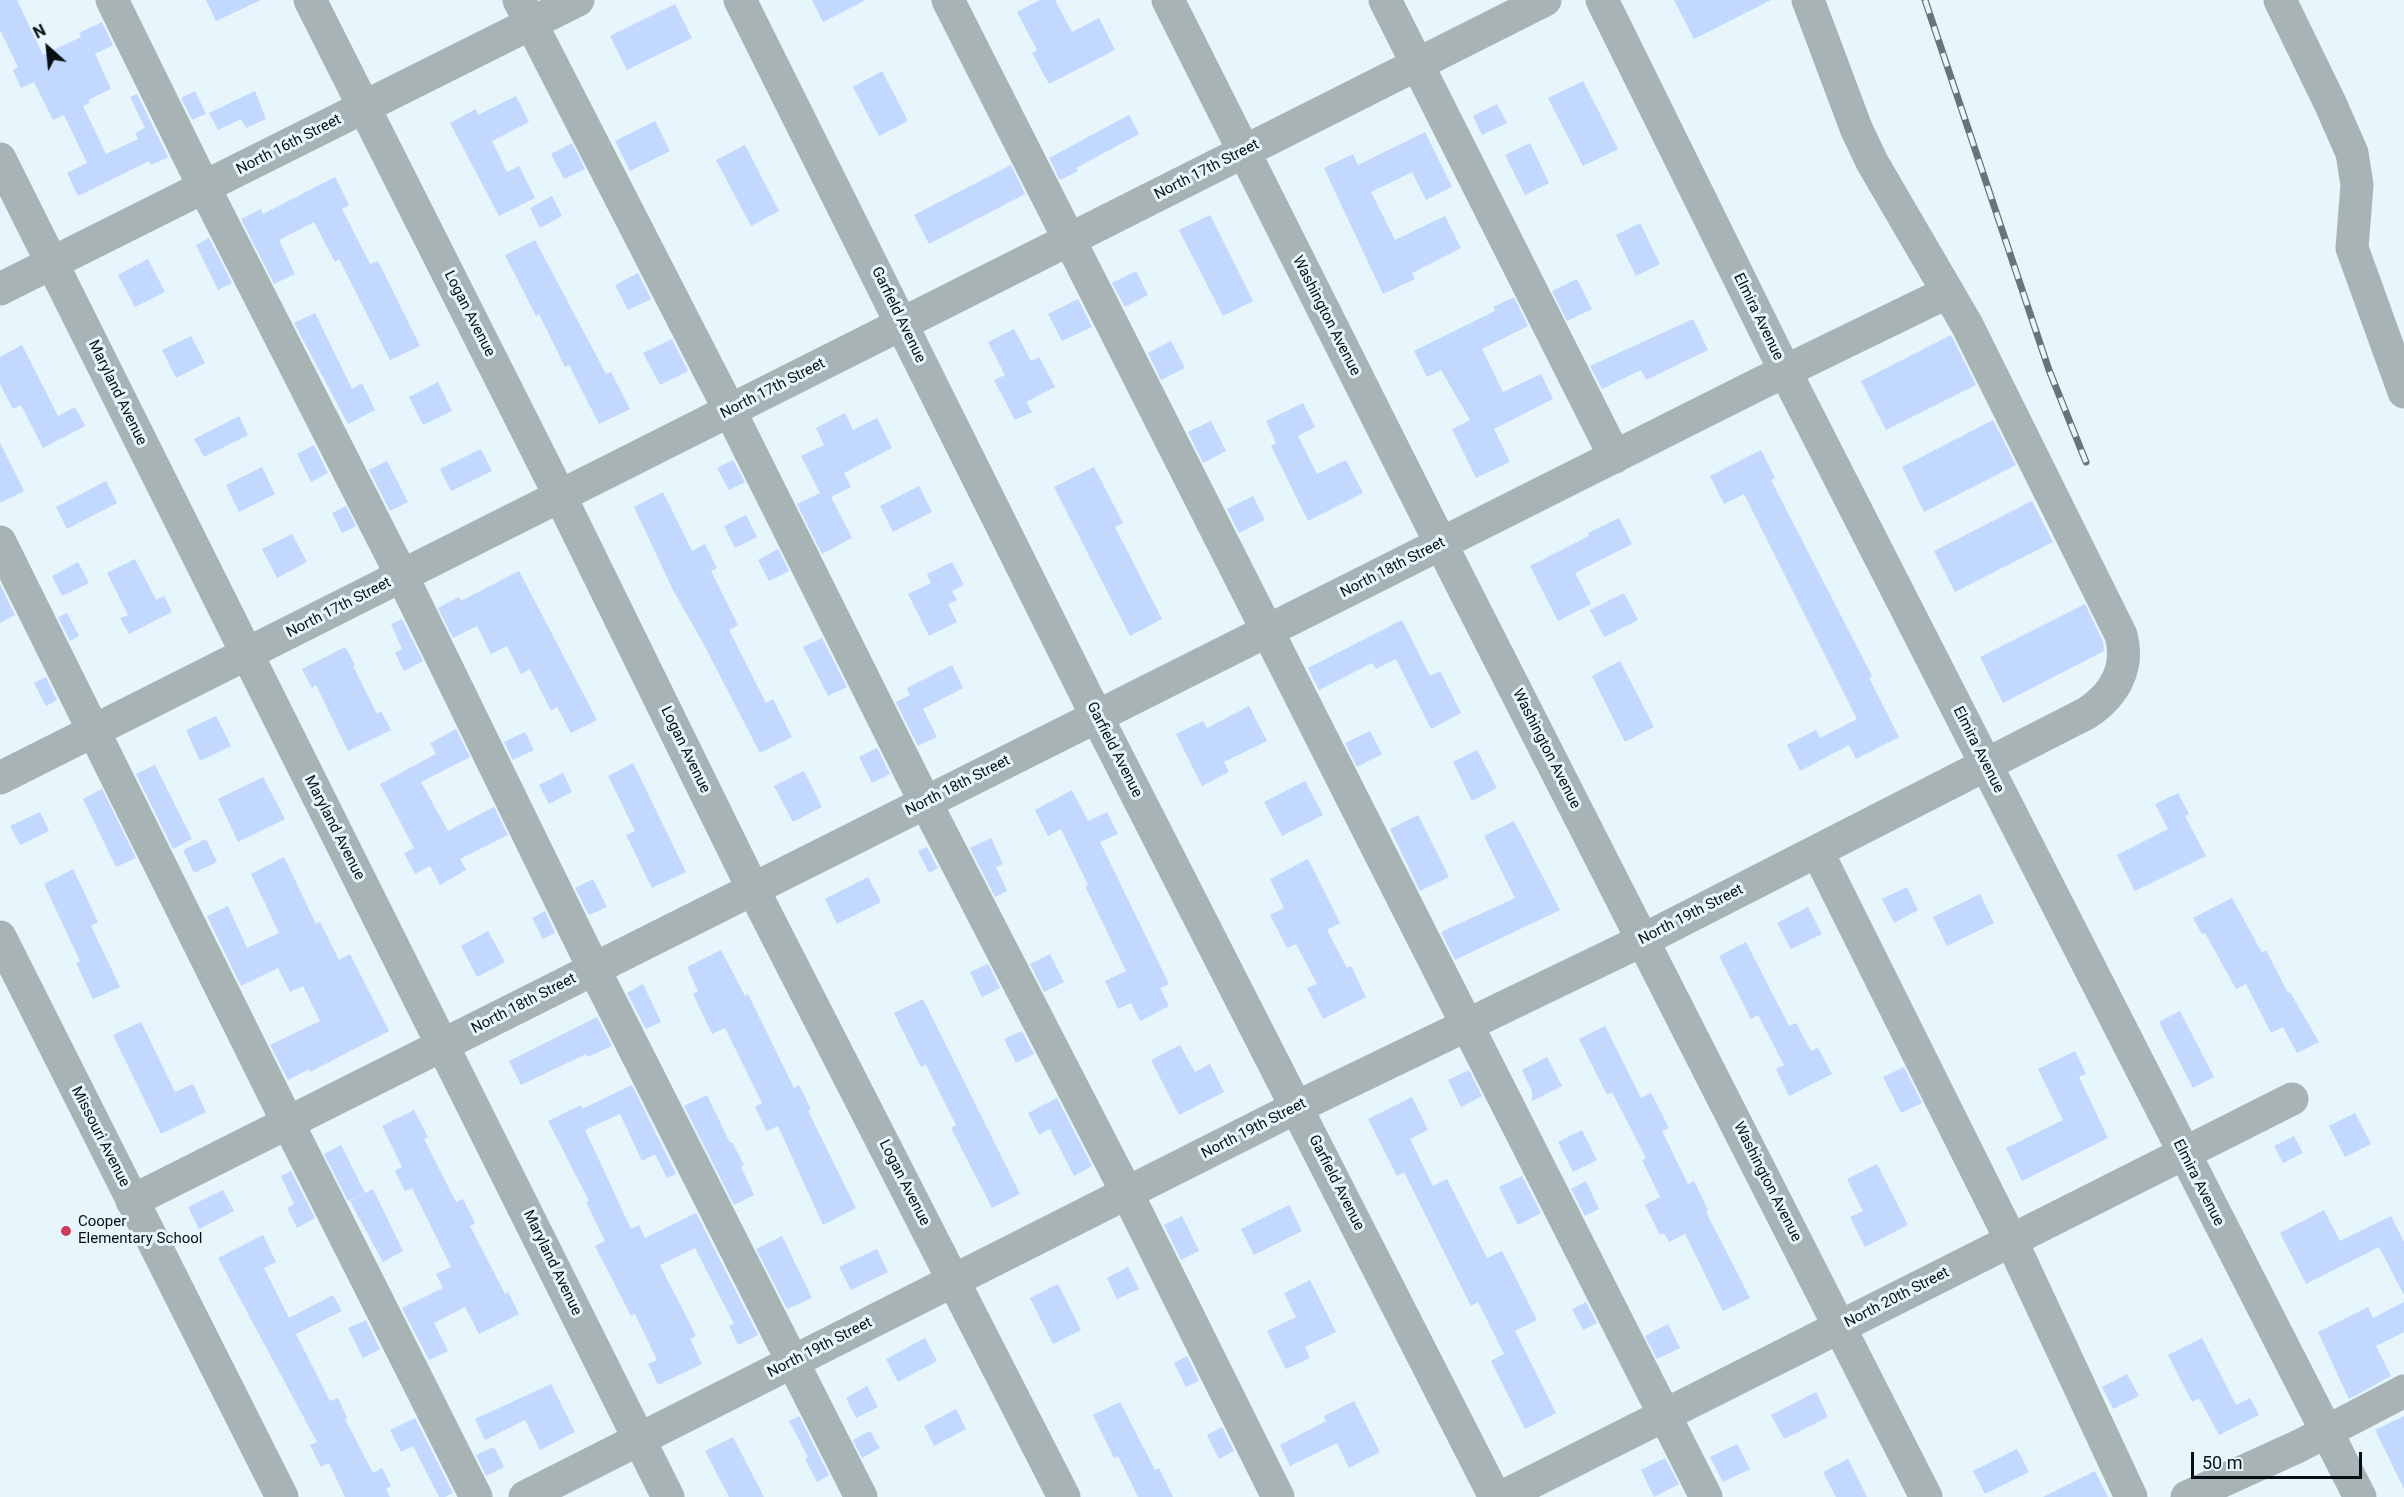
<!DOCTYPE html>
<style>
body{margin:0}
#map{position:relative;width:2404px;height:1497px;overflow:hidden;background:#e7f5fd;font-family:Roboto,sans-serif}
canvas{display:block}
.north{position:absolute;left:18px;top:18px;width:60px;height:60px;-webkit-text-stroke:4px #e7f5fd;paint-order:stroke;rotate:333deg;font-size:16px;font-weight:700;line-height:24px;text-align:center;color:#080f14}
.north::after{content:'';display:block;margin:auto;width:21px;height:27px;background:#080f14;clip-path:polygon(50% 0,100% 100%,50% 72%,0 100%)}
.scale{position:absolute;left:2191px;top:1452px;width:171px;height:27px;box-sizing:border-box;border:3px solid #080f14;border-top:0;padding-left:8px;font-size:18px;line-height:21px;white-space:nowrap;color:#080f14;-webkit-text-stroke:4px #e7f5fd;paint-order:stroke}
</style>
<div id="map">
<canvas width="2404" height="1497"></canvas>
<div class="north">N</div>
<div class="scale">50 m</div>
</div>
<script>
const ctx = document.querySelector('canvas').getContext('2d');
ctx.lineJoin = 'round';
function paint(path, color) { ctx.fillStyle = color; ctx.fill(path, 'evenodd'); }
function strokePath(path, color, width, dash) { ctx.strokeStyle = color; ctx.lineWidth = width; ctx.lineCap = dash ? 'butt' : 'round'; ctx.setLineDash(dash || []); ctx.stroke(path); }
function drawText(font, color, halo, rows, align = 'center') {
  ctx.font = font + ' Roboto,sans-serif'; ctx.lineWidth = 6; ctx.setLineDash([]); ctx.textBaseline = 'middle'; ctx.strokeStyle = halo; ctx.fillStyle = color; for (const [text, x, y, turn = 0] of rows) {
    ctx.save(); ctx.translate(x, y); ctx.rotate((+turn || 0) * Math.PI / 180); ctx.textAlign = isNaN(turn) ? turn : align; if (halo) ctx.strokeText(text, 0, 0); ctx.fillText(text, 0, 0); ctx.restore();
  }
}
const building = new Path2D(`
 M0,0H17L43,55L81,37L79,33L102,22L113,45L95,54L111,89L88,100L90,103L83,106L106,154L138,139L135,133L145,128L130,97L137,94L168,157L151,165L149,161L78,196L67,173L87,163L64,115L53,120L34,82L21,88L13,70L18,67L0,30Z
 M206,0H261L216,21Z
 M812,0H866L823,22Z
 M1040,0H1055L1072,32L1099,18L1115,50L1049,84L1032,53L1037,50L1017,12Z
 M1674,0H1771L1694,39Z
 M675,4L692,38L627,70L610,36Z
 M882,71L908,121L879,136L853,87Z
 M1583,81L1618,149L1583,166L1548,98Z
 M195,91L206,114L192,120L181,98Z
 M255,91L266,119L246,128L241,119L218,130L209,113Z
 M516,96L529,122L492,141L507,172L519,166L535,198L499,216L450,123L476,109L478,115Z
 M1497,104L1507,123L1482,135L1473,116Z
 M1129,115L1139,134L1076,168L1078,171L1060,180L1049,158Z
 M655,121L670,151L630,171L615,141Z
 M1425,132L1452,187L1426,200L1412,172L1371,192L1395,240L1445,216L1461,248L1412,273L1415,279L1383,294L1324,168L1353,154L1358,165Z
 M572,143L585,169L564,179L551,154Z
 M1530,143L1549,183L1525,195L1505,155Z
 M745,145L779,211L751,226L716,160Z
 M1011,165L1025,194L929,244L914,215Z
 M335,177L349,205L342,209L370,264L378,261L420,346L390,360L339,259L335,262L314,222L279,240L295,274L274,284L241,219L261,209L263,214Z
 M552,196L562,216L540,228L530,208Z
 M1210,215L1253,301L1223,316L1179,230Z
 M1640,223L1660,264L1636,276L1616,235Z
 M209,238L232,283L218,290L196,245Z
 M535,240L606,374L611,372L630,409L599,424L569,365L565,367L539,314L536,316L505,255Z
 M148,259L165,292L135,307L118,275Z
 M1136,271L1148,295L1125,307L1112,283Z
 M638,273L651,299L628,310L615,285Z
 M1577,279L1592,309L1567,321L1552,291Z
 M1514,297L1528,326L1482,349L1503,392L1541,374L1553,399L1494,429L1510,462L1476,478L1452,429L1470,420L1441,370L1427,377L1414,351L1495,311L1493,307Z
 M1078,299L1092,327L1062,341L1048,314Z
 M315,313L352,389L362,383L375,410L348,424L294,323Z
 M1693,319L1708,350L1646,380L1641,370L1602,389L1590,366Z
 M1014,329L1031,361L1039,357L1055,387L1026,402L1032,412L1015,420L994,380L1005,375L988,342Z
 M1951,335L1976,385L1886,430L1861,381Z
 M191,336L205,363L176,378L162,350Z
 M672,339L688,371L660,385L643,353Z
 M1171,341L1185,368L1161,380L1148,353Z
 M22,345L58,416L75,407L85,426L43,448L21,405L13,409L0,384V357Z
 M438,382L452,411L423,425L409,397Z
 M1303,403L1315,427L1298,436L1317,474L1346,460L1363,493L1308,521L1271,446L1276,443L1266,421Z
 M845,413L853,430L877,418L892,448L844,473L851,487L831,497L852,538L822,554L797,504L820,493L801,456L824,445L816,428Z
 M239,416L248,435L204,457L194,439Z
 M1993,420L2016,465L1924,512L1902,467Z
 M1211,421L1226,451L1203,463L1188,432Z
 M0,443L24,491L0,503Z
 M314,445L328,473L311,482L297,454Z
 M481,449L492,471L451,491L440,469Z
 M1761,450L1775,478L1771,480L1872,676L1869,678L1899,737L1856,759L1849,745L1800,771L1787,745L1816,730L1820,738L1857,719L1744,494L1724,504L1710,476Z
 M733,460L745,482L729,490L717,468Z
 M387,461L408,502L390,511L369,470Z
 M262,467L275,494L239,512L226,485Z
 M1094,467L1123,523L1115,527L1162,619L1130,636L1054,487Z
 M106,481L117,503L67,529L56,507Z
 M919,486L932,512L893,532L880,506Z
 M663,492L692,551L705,544L717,568L711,571L738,625L729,630L766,703L773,699L792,737L760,753L703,643L673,590L634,507Z
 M1253,496L1265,520L1239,533L1227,509Z
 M2032,501L2053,542L1955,592L1934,551Z
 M346,506L356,526L342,533L332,513Z
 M746,515L757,537L735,548L724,526Z
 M1619,518L1632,544L1575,573L1591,604L1558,621L1530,566L1589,536L1588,533Z
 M292,534L307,562L277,578L262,549Z
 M778,549L789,571L769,581L758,560Z
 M135,559L156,600L164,596L172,612L129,634L120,618L128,615L107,573Z
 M78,562L89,583L62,596L52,576Z
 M952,562L964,585L952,591L957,600L948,604L957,622L929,636L908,594L931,583L927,574Z
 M519,571L597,720L571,733L557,707L551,711L530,669L521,674L507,646L491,654L477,626L453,638L438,608L459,597L461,601Z
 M0,584L15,615L0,623Z
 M1624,593L1638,620L1604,637L1590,610Z
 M2085,604L2103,641L2104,651L2003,703L1980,657Z
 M67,613L79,636L70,641L58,617Z
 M402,619L423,661L404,671L395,653L402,649L391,624Z
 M1402,620L1430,676L1440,671L1461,713L1431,729L1396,659L1376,669L1372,663L1319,690L1308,668Z
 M822,638L847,687L828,696L803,647Z
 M345,647L355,665L353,666L377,714L381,711L391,730L348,751L316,685L312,688L302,669Z
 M1620,661L1654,727L1625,742L1592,676Z
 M952,665L963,688L923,709L937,737L918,746L896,702L910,695L907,688Z
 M46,677L57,700L46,706L34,683Z
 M1249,706L1267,741L1224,762L1229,772L1202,786L1176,734L1203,721L1207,728Z
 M216,716L231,746L200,761L186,730Z
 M456,729L470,757L421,782L448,831L494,807L508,835L460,859L466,870L440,885L430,866L415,874L404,853L414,848L380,784L436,754L430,743Z
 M1370,731L1382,754L1357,767L1345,743Z
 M525,732L534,750L513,760L504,742Z
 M877,748L890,774L872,783L859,757Z
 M1477,750L1497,788L1472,801L1453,762Z
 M633,763L686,872L652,888L626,835L635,831L608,776Z
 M155,765L192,839L173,849L136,774Z
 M804,771L822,807L793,822L774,786Z
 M563,773L572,792L549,804L539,785Z
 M263,777L285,819L238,842L218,799Z
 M1305,781L1323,815L1282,836L1264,802Z
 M102,789L136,858L116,867L83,799Z
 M1072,790L1088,821L1107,812L1118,834L1100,842L1169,984L1160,988L1169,1006L1140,1021L1131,1003L1118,1009L1105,981L1126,971L1085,886L1088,885L1061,829L1048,836L1035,810Z
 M2178,793L2189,814L2185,816L2206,856L2135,891L2117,855L2168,829L2155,804Z
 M40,812L49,831L20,845L10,826Z
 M1418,815L1449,877L1420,891L1390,829Z
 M1514,821L1560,910L1455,960L1441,932L1515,898L1484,836Z
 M991,838L1003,864L996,867L1007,891L995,897L970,848Z
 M206,839L217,862L194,873L183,850Z
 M927,847L938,868L929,873L918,851Z
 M284,857L316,924L320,922L339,960L350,954L389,1031L310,1072L309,1069L288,1080L270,1045L320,1021L303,986L290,992L278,968L241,986L207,916L228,906L247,948L279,933L251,874Z
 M1308,859L1340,923L1327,930L1347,968L1351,966L1366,997L1323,1019L1307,988L1317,984L1296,944L1287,948L1270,915L1284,908L1270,879Z
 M73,869L98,922L91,926L120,987L93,999L76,963L80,961L44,884Z
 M868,877L881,902L837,924L825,899Z
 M593,879L607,907L589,915L575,888Z
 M1907,887L1918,910L1894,923L1882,899Z
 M1980,894L1994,923L1947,946L1933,917Z
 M2232,898L2262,953L2266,950L2288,993L2290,992L2319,1042L2297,1053L2283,1027L2271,1033L2246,984L2236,989L2205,933L2202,934L2193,918Z
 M1808,907L1822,934L1791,949L1777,923Z
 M545,911L555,933L543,939L532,918Z
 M488,931L505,962L477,977L461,946Z
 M1746,942L1789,1026L1796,1023L1811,1051L1818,1048L1832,1074L1789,1096L1776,1069L1784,1065L1758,1015L1751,1019L1719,956Z
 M721,950L745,996L748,994L794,1088L799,1085L811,1109L808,1111L856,1208L823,1225L778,1126L767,1131L755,1107L762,1103L725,1028L712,1034L693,994L698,991L687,967Z
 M1050,954L1064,982L1044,992L1030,964Z
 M988,964L1000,988L982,997L970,972Z
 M643,984L661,1022L646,1029L627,993Z
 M923,999L1020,1194L992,1208L951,1128L956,1125L926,1065L921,1067L894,1013Z
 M2180,1011L2214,1077L2193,1088L2159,1022Z
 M597,1017L612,1046L588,1057L586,1054L521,1085L509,1061Z
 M141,1022L175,1092L193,1084L206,1112L161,1134L113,1035Z
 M1605,1026L1641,1098L1651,1093L1669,1128L1662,1131L1688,1184L1694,1181L1708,1210L1706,1212L1750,1298L1723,1311L1685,1234L1669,1242L1664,1233L1660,1235L1645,1205L1660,1197L1642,1160L1646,1158L1612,1092L1607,1095L1579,1039Z
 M1022,1031L1034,1054L1016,1063L1004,1039Z
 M1180,1045L1195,1072L1210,1064L1224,1092L1179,1115L1151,1060Z
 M2075,1051L2086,1074L2079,1077L2108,1138L2022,1181L2006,1148L2063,1120L2038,1069Z
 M1547,1057L1562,1086L1532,1101V1091L1522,1070Z
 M1904,1067L1922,1103L1901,1113L1883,1077Z
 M1469,1070L1482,1096L1461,1107L1448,1080Z
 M632,1085L676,1174L667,1178L655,1154L642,1161L620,1114L585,1130L631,1229L639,1225L645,1238L696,1213L758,1335L738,1345L729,1326L734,1324L695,1248L660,1265L696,1336L690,1339L702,1364L658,1385L648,1364L657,1360L635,1314L631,1316L595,1246L605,1241L586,1202L589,1201L548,1121L581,1105L582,1109Z
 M707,1095L730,1143L732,1142L744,1165L741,1167L754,1195L734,1205L684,1106Z
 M1412,1097L1428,1130L1410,1139L1433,1186L1447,1179L1487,1258L1502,1251L1537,1320L1515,1331L1556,1413L1525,1429L1491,1361L1504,1354L1478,1302L1471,1306L1404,1172L1397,1176L1368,1119Z
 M1057,1098L1092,1166L1074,1176L1050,1129L1039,1135L1028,1113Z
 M414,1110L428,1137L424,1139L456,1202L463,1199L475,1223L470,1226L505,1294L508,1292L519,1314L479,1334L465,1307L434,1323L448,1351L429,1360L402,1308L443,1288L436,1274L451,1267L412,1188L405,1191L395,1171L402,1167L382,1126Z
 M2355,1113L2371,1144L2345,1157L2329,1126Z
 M1582,1130L1597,1160L1573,1172L1558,1142Z
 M2294,1136L2303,1153L2283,1163L2274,1146Z
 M341,1145L365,1193L348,1201L324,1154Z
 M1877,1164L1908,1225L1865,1247L1850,1217L1863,1211L1847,1179Z
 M291,1171L315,1218L297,1228L287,1208L294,1204L281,1176Z
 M1522,1176L1541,1213L1518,1225L1499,1187Z
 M1586,1181L1599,1209L1585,1216L1571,1189Z
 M373,1189L403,1251L383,1262L350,1201Z
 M223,1190L234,1211L199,1229L188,1207Z
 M1289,1205L1302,1231L1254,1255L1241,1229Z
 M2324,1210L2340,1241L2391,1216L2404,1242V1295L2379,1247L2306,1284L2280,1233Z
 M1182,1216L1199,1251L1181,1260L1164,1225Z
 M263,1235L276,1262L264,1268L289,1318L333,1295L342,1311L296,1334L330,1401L338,1398L347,1418L345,1419L373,1473L382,1468L391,1486L386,1489L390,1497H345L329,1463L321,1467L310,1445L317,1442L218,1258Z
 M782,1236L812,1298L787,1309L756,1249Z
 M877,1249L888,1272L851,1290L839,1267Z
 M1128,1267L1139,1289L1117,1299L1107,1278Z
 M1310,1280L1336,1332L1305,1347L1310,1358L1286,1369L1267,1331L1296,1317L1284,1293Z
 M1058,1284L1081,1330L1053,1344L1030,1298Z
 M1586,1302L1597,1323L1583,1330L1572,1309Z
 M2404,1302V1332L2376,1346L2391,1376L2349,1399L2318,1332L2368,1307L2373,1318Z
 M366,1320L380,1349L363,1358L348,1328Z
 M1668,1324L1680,1348L1657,1359L1645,1336Z
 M925,1338L937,1361L898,1382L886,1359Z
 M2202,1338L2236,1405L2250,1398L2259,1415L2219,1435L2199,1398L2192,1402L2168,1355Z
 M1187,1356L1199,1381L1186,1387L1174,1363Z
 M2127,1374L2139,1396L2113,1409L2102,1387Z
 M551,1384L575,1432L540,1450L525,1420L485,1440L475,1419Z
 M867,1386L878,1407L856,1418L846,1398Z
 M1816,1392L1828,1417L1784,1439L1771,1415Z
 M1354,1401L1380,1452L1349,1468L1337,1443L1290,1466L1280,1445L1326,1421L1324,1416Z
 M1120,1402L1155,1470L1159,1468L1173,1497H1138L1118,1456L1114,1458L1093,1415Z
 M956,1409L966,1429L934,1446L924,1426Z
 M799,1416L829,1475L817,1482L805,1459L808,1457L789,1421Z
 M2404,1416V1489L2375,1430Z
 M415,1418L453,1493L445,1497H439L413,1446L401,1452L390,1430Z
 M1222,1427L1234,1451L1219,1459L1207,1435Z
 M870,1431L880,1448L862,1458L853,1440Z
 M733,1437L764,1497H729L705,1451Z
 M1737,1444L1750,1469L1723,1482L1710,1457Z
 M494,1447L504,1467L486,1476L476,1455Z
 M2017,1449L2029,1472L1985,1494L1973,1471Z
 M1665,1458L1679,1484L1654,1497L1641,1470Z
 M1848,1459L1867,1497H1836L1823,1472Z
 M2095,1471L2108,1497H2043Z`);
const minor = new Path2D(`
 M112,0L204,187L402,576L594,969L861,1497
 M310,0L560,496L753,889L1064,1497
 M519,0L730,411L914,780L1127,1193L1278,1497
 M740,0L1097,717L1495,1497
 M948,0L1706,1497
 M1168,0L1441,544L1926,1497
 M1385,0L1615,457
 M1602,0L1785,371L2360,1497
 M2280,0L2330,103L2352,153L2357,185L2352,248L2404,392
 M0,159L668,1497
 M0,289L578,0
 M0,542L288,1123L476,1497
 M0,778L1545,0
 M1817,851L2011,1240L2131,1497
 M0,937L282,1497
 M132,1201L1761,383L1948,292
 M525,1497L1297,1107L1643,940L2087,713C2114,695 2130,668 2121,635L1967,325L1872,162L1856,128L1808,0
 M1502,1497L2292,1099
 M2187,1497L2299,1446L2404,1391`);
const rail = new Path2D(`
 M1925,0L2049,370L2086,462`);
const markers = [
 [66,1231,6,"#cd3d5b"]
];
const streetNames = [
 ["North 16th Street",289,145,-27],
 ["North 17th Street",1207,170,-27],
 ["Logan Avenue",469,314,63],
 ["Garfield Avenue",898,315,64],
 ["Washington Avenue",1326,316,63],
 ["Elmira Avenue",1758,317,64],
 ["North 17th Street",773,389,-27],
 ["Maryland Avenue",117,393,64],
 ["North 18th Street",1393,568,-27],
 ["North 17th Street",339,608,-27],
 ["Washington Avenue",1546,749,63],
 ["Logan Avenue",685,750,64],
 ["Garfield Avenue",1114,750,63],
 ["Elmira Avenue",1978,750,63],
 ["North 18th Street",958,786,-27],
 ["Maryland Avenue",334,828,63],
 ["North 19th Street",1691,915,-27],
 ["North 18th Street",524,1004,-27],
 ["North 19th Street",1254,1129,-27],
 ["Missouri Avenue",100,1137,63],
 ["Washington Avenue",1767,1182,63],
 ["Logan Avenue",904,1183,63],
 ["Garfield Avenue",1336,1183,63],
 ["Elmira Avenue",2198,1183,63],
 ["Maryland Avenue",552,1263,64],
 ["North 20th Street",1897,1298,-27],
 ["North 19th Street",820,1348,-27]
];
const poiNames = [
 ["Cooper",78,1222],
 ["Elementary School",78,1239]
];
paint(building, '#c2d8fe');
strokePath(minor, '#a7b3b4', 33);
strokePath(rail, '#697379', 7);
strokePath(rail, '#e7f5fd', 4.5, [14]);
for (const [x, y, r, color] of markers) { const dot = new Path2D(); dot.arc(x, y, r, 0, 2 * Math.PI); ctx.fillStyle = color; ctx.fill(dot); strokePath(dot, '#e7f5fd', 2); }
drawText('15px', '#080f14', '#e7f5fd', streetNames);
drawText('15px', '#080f14', '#e7f5fd', poiNames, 'left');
</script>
